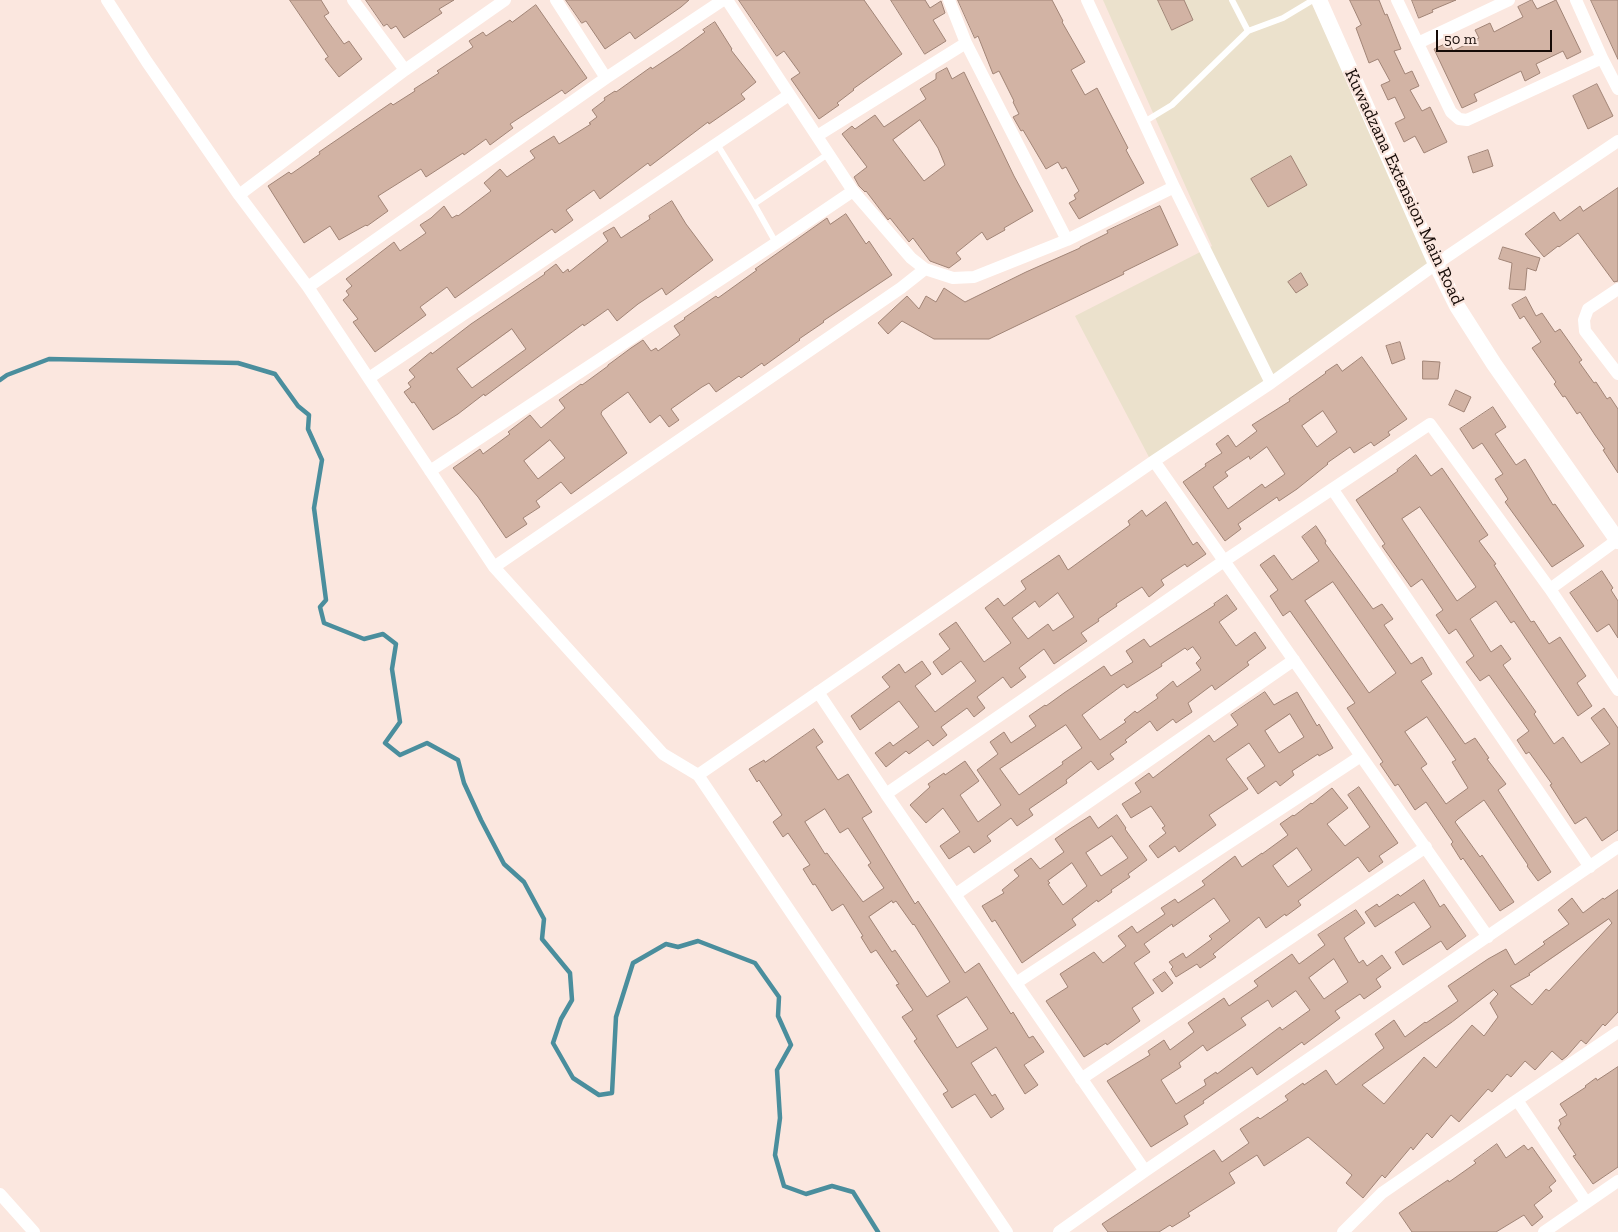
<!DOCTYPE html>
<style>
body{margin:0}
#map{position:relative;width:1618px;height:1232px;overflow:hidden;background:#fbe7df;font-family:"Zilla Slab",serif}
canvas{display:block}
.scale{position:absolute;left:1436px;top:30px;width:116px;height:22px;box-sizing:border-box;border:2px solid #150a06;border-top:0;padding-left:6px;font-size:15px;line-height:18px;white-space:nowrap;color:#150a06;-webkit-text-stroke:4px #fbe7df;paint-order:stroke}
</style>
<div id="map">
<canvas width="1618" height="1232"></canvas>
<div class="scale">50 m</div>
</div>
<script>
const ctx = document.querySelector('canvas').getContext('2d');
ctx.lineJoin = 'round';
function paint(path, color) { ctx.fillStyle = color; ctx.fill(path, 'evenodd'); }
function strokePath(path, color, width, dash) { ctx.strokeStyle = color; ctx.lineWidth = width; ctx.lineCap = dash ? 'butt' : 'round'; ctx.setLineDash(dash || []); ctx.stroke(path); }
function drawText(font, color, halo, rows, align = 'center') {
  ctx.font = font + ' "Zilla Slab",serif'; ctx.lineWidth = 4.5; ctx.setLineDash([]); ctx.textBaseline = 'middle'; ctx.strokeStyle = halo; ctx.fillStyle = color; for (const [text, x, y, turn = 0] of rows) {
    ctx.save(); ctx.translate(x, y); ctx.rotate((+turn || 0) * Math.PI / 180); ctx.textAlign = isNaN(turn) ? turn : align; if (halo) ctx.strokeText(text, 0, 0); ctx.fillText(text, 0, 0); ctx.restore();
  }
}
const industrial = new Path2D(`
 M1103,0H1310L1434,262L1151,461L1075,316L1212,246Z`);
const stream = new Path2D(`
 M0,380L7,375L49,359L238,363L275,374L298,406L309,415L308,429L322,460L314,508L326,600L320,607L324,623L364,639L383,634L396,644L392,669L400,722L385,743L400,755L427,743L458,760L464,783L481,820L504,864L524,882L544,919L542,939L570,973L572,1000L561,1019L553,1043L573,1078L599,1095L612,1093L616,1017L633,963L666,944L678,947L698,941L755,963L779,997L778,1016L791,1045L777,1070L780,1118L775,1155L784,1186L806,1194L832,1186L853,1192L878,1232`);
const building = new Path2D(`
 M290,0H321L329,13L324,16L344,44L349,41L362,59L339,77L325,59L328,57Z
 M366,0H454L439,9L442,13L404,38L396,26L391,29L387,24L384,26Z
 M566,0H689L681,7L635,39L630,32L605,49L586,21L582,23Z
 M739,0H864L902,54L853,89L854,90L837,103L839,105L819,119L791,79L800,73L784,51L777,56Z
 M891,0H925L930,8L941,1L945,13L933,20L946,41L925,54Z
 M958,0H1052L1063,21L1062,22L1085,62L1071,70L1085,95L1097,88L1128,148L1126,150L1144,183L1079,219L1069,203L1076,199L1074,195L1079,191L1066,167L1062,169L1058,162L1046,169L1023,130L1021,131L1013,117L1019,114L1013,102L1014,101L999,71L993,74L978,36L975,38Z
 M1158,0H1184L1193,20L1172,30Z
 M1350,0H1379L1385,15L1387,14L1401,49L1394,51L1405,74L1412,71L1419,86L1410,90L1422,111L1430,107L1447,142L1424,153L1415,136L1404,142L1395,123L1405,118L1395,97L1388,100L1381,85L1390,81L1378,59L1369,63L1356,28L1361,25Z
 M1412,0H1456L1432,10L1433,12L1419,18Z
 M1532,0L1537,9L1556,0L1581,52L1567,59L1563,51L1536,64L1540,73L1525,81L1521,71L1474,94L1477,101L1462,108L1434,49L1449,42L1453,51L1479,38L1475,30L1490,23L1494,32L1523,17L1518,7Z
 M1591,0H1618V59Z
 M536,5L587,78L565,94L562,90L510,124L513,128L490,145L486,139L464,155L463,153L426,177L421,169L378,196L388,211L367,226L366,225L339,240L330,226L304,243L268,186L289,172L291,174L320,154L319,152L391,103L393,105L415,91L414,89L439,73L437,71L473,47L469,41L483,32L486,36L510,20L512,22Z
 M715,22L732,49L731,50L756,82L741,94L745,99L709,124L708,122L650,166L648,163L600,199L594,190L566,210L573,220L555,233L552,229L455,298L447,287L420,307L426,315L375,352L353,322L358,319L343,300L349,295L346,291L352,286L346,279L394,242L400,251L426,233L420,225L431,218L444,206L452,218L457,215L458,216L491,191L484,183L500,169L507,177L535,158L530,151L554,136L559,144L591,124L589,123L597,117L592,110L605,100L604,98L615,91L616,92L651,67L652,69L679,51L705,32L703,30Z
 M947,68L952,79L964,72L1014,176L1033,211L1004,228L1005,230L987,240L982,232L956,253L961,259L949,268L930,261L913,238L909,242L890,218L888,220L866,191L865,192L859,186L854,177L867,167L842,134L852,126L855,129L875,115L884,127L926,99L920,89L936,79V74ZM920,120L938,148L945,165L924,181L893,140Z
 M1597,84L1613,116L1588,129L1573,96Z
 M1488,150L1493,166L1473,173L1468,157Z
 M1291,156L1307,185L1268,207L1251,179Z
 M1618,188V281L1614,282L1578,233L1559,247L1558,246L1544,257L1525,234L1554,212L1560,221L1580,206L1583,211Z
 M672,201L686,224L713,260L666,295L662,288L638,304L617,321L608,309L584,326L583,324L485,396L484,394L458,414L433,430L414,402L412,403L404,392L411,387L408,383L415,377L409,370L431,352L432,354L471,324L545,274L544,273L556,264L563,273L568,269L569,272L608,241L603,233L614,227L621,238L650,219L649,216ZM512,329L526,349L472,388L457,369Z
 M1160,206L1178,245L1123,272L1124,274L989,339H934L902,321L888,334L878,323L907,296L919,309L926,296L936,302L944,288L965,302L1026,272L1080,248V247L1108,233L1107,231Z
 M846,214L866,244L869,241L892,275L823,321L824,322L799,339L800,340L764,366L762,363L741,378L739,376L716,392L709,383L702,387L671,409L679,420L669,427L660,415L650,423L628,392L602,411L601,414L627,453L571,494L561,482L536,501L540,507L523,518L527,524L506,538L478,497L453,468L480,449L483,454L510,434L508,432L530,415L541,428L565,408L559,400L581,384L582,385L608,366V365L631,348L643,340L651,351L656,348L658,351L680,335L674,326L685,319L684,318L716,296L718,298L757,270L755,269L827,218L830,224ZM550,440L565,458L538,479L524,461Z
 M1503,247L1540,258L1536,271L1527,268L1525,290L1509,289L1512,263L1499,259Z
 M1301,273L1308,285L1296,293L1288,282Z
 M1526,297L1536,316L1542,313L1555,332L1560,329L1582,360L1579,362L1594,383L1596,382L1607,399L1610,397L1618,409V473L1603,450L1605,449L1595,435L1580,412L1577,414L1565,396L1563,397L1554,384L1556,382L1532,348L1541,342L1524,316L1520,319L1512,305Z
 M1400,342L1405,359L1392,364L1386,346Z
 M1362,357L1407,419L1388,432L1390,435L1374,446L1371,442L1354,453L1350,447L1327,463L1328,464L1297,489L1279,501L1277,497L1238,524L1241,529L1225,541L1183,482L1206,466L1205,464L1222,453L1216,444L1228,435L1236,447L1257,431L1252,425L1290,401L1289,399L1326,373L1325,372L1337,364L1342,371ZM1323,411L1337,432L1317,447L1302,426ZM1267,447L1285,474L1265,488L1262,484L1228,509L1213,487L1228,476L1225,472L1249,456L1250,459Z
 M1423,361L1440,362L1438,379H1423Z
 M1456,390L1471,397L1464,412L1449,405Z
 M1493,407L1506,427L1495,434L1516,465L1525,459L1553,505L1555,504L1584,546L1552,567L1505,502L1508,499L1495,479L1503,474L1482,443L1473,449L1460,429Z
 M1416,455L1431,476L1442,468L1488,535L1479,541L1496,564L1494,565L1531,622L1534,621L1549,644L1560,637L1586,676L1577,683L1592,706L1578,716L1514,621L1511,623L1496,601L1470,619L1491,652L1501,645L1511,659L1503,665L1536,712L1534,714L1554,744L1563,737L1581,763L1610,744L1591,718L1604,708L1618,728V830L1602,841L1586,817L1575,824L1550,785L1552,784L1529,752L1526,754L1517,740L1529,731L1489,675L1480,681L1466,662L1474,656L1456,629L1449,634L1436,615L1443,610L1422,579L1411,587L1382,546L1385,544L1356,500L1398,471L1397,470ZM1420,507L1476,587L1457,601L1402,519Z
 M1166,502L1193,545L1197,542L1206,554L1187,567L1185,564L1161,580L1164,585L1149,597L1142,587L1116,604L1117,606L1098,619L1099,621L1081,633L1087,641L1054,664L1044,649L1019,668L1026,677L1011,688L1003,677L977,697L985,708L974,717L967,708L941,727L947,735L933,746L928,740L909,754L906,751L886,767L875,753L890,742L893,746L919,727L899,701L860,730L851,716L890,687L882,677L899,664L905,673L922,661L931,674L915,686L935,712L976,681L961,661L942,675L933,662L950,649L939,634L956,622L984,662L1011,643L985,608L998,598L1004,606L1026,589L1021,581L1059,555L1068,570L1130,525L1128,521L1142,510L1146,516ZM1058,593L1074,617L1053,631L1048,624L1028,639L1012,618L1035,601L1039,607Z
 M1316,526L1326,541L1325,543L1373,609L1382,604L1393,619L1384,625L1411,664L1422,657L1432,674L1421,681L1465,744L1475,738L1489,758L1487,759L1506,784L1498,790L1551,872L1538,881L1527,866L1528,865L1484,800L1458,819L1455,822L1480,857L1482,855L1514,902L1500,911L1463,858L1461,860L1451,844L1453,842L1426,802L1415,810L1398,784L1395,786L1380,764L1383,762L1347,708L1355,703L1290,611L1283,616L1270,596L1278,590L1260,565L1274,555L1292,580L1319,561L1302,537ZM1333,582L1396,673L1369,693L1305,601ZM1427,717L1456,760L1452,762L1468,788L1446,804L1421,768L1427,764L1405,732Z
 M1602,571L1613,588L1611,590L1618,601V638L1609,624L1597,632L1570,593Z
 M1227,595L1237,609L1219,622L1236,646L1255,632L1266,648L1247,662L1249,665L1215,690L1212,685L1188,703L1192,712L1176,723L1173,719L1157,731L1150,721L1125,740L1127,742L1110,754L1114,759L1098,770L1091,761L1066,780L1067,783L1029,809L1033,815L1017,826L1011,818L987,836L991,841L974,853L969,846L949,859L940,846L960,832L943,808L926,823L910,805L930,787L928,784L944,773L945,775L965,761L979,781L960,795L978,822L1001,805L977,770L998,754L990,742L1004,732L1011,743L1036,726L1029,716L1045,705L1046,706L1064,693L1104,666L1111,676L1133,662L1126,651L1144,639L1150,647L1215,605L1214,604ZM1193,647L1201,658L1196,663L1201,670L1177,687L1173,681L1156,695L1158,698L1137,713L1135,711L1124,720L1126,722L1100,740L1082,715L1124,684L1127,688L1162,666L1161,664L1185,648L1187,650ZM1066,725L1082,748L1062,762L1063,764L1019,795L1000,769Z
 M1265,692L1274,705L1297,692L1317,726L1319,724L1333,748L1319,756L1318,754L1292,771L1294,775L1280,786L1276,781L1258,794L1247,778L1265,766L1249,743L1226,759L1248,789L1209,815L1216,825L1179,852L1175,846L1158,858L1149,846L1166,833L1162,828L1165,826L1151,806L1131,818L1122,804L1141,792L1135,783L1149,773L1153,778L1209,735L1214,742L1238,725L1231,715ZM1290,714L1304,737L1279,753L1265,731Z
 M814,729L823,742L816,747L838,780L848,774L872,812L862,818L915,904L918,901L965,973L979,963L1011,1014L1013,1012L1029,1038L1033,1036L1044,1052L1024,1065L1038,1085L1025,1094L996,1047L971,1063L992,1096L995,1094L1004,1109L991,1118L975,1094L952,1108L943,1094L948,1091L914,1041L917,1039L902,1017L913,1010L896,985L899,984L876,950L871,953L861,937L863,936L843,904L832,911L815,884L813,885L803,869L810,865L788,833L783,837L773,822L782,815L759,780L757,782L749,769L764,760L765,762ZM825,809L840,833L848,828L871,863L868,865L884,888L863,902L827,853L825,854L805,822ZM892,901L893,903L896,901L913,925L914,924L950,982L927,997L895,950L892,952L869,917ZM967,997L988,1029L957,1048L937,1016Z
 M1359,787L1398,843L1379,856L1383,862L1369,872L1358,857L1298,901L1301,905L1286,916L1285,914L1266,928L1259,917L1213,954L1216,957L1200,968L1197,964L1176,977L1171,969L1173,967L1169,962L1183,953L1186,958L1212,939L1209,936L1230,921L1214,898L1173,927L1172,924L1144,944L1150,952L1134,963L1154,993L1132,1008L1140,1021L1107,1045L1106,1043L1084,1057L1046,1001L1068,987L1060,974L1094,952L1103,963L1126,946L1118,936L1132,926L1137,933L1165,914L1161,908L1175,899L1178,903L1205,885L1202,881L1235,856L1242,867L1262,853V854L1288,835L1280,824L1293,815L1294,816L1311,803L1312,804L1332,788L1348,808L1327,824L1345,846L1370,827L1348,795ZM1297,848L1312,870L1288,887L1273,866Z
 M1117,815L1126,828L1125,829L1147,860L1128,874L1130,877L1111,890L1112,892L1098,902L1097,900L1072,919L1076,925L1022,963L995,920L992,922L982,906L1004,893L1002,890L1019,876L1014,870L1031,858L1040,869L1064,852L1055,839L1068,830L1090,816L1098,828ZM1112,836L1128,858L1101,876L1086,853ZM1072,863L1087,886L1063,905L1048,884L1050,883L1048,881Z
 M1424,880L1440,907L1444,904L1466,936L1447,950L1441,941L1403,965L1395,952L1431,927L1414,902L1375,927L1365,912L1377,904L1379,907L1398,894L1400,896Z
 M1618,890V1012L1605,1026L1603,1024L1586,1044L1581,1040L1567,1056L1562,1060L1552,1051L1535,1070L1525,1061L1511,1077L1507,1074L1492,1092L1488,1089L1459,1122L1451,1115L1432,1138L1427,1133L1413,1150L1411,1147L1385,1178L1382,1175L1363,1198L1346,1183L1352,1175L1308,1137L1264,1166L1257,1155L1229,1173L1235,1183L1188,1213L1190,1216L1172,1227L1170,1225L1159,1232H1108L1102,1224L1214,1150L1222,1162L1249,1143L1240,1129L1258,1117L1260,1119L1288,1100L1285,1096L1303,1083L1304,1085L1326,1070L1336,1085L1384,1048L1375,1034L1394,1020L1405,1037L1425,1022L1426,1023L1458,1001L1448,986L1488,959L1506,949L1515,965L1545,944L1543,942L1569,924L1558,910L1572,898L1583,913L1603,898L1604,899ZM1609,919L1612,923L1549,991L1546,989L1532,1005L1510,986L1530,975L1529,974ZM1494,990L1498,994L1490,1003L1498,1017L1484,1036L1472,1025L1436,1068L1424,1057L1384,1104L1362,1085L1452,1022Z
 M1356,910L1365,923L1344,938L1359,963L1363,960L1367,966L1382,955L1391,968L1376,979L1381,987L1364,999L1360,994L1335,1011L1340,1018L1304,1045L1302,1042L1257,1075L1252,1067L1203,1101L1204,1103L1184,1116L1188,1124L1151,1147L1107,1081L1150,1055L1148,1051L1164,1040L1170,1050L1194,1032L1188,1023L1224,998L1229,1006L1258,986L1254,981L1292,954L1299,964L1325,945L1318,935ZM1334,959L1348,982L1324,999L1309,978ZM1296,991L1310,1010L1282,1030L1280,1027L1217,1074L1216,1072L1204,1080L1206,1085L1176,1104L1161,1080L1181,1067L1179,1063L1203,1045L1207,1051L1246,1025L1241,1018L1268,1000L1272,1007Z
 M1165,972L1173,983L1162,992L1153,980Z
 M1618,1067V1167L1593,1184L1573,1156L1576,1155L1558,1128L1561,1124L1559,1120L1567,1115L1560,1104L1586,1087L1585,1086L1596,1078L1597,1080Z
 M1497,1144L1506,1158L1524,1145L1528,1150L1532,1147L1556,1181L1549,1187L1552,1191L1534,1205L1543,1217L1532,1226L1524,1215L1496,1232H1412L1399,1213L1448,1180L1449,1182L1476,1163L1474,1161Z`);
const service = new Path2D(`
 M1232,0L1248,31L1283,18L1313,0
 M1144,122L1172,105L1248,31
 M717,144L754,204L776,243
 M754,204L828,154`);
const minor = new Path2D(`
 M107,0L147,62L239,195
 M353,0L405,70
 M505,0L405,70L239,195L308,287L494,567L663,754L698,775
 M556,0L606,78
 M727,0L853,191L911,258L925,269L953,278L974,277L1067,240L1174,187
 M949,0L966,43L1067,240
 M1087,0L1174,187L1271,383
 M1397,0L1451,112L1459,119L1467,120L1602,58L1618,89
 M1576,0L1602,58
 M1418,43L1509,0
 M817,136L966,43
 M308,287L606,78L723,0
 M1618,289L1588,309L1584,320L1585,331L1618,374
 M369,378L789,95
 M1154,461L1488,937
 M430,471L776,243L853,191
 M1333,490L1590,867
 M494,567L901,288L925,269
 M1550,589L1617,540
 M818,692L886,794
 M956,894L1294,660
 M1016,983L1361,756
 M1081,1079L1426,847
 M1145,1171L886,794L1224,561L1430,424L1550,589L1618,690
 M0,1194L34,1232
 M1586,1202L1517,1100L1618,1032
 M1007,1232L698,775L1154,461L1271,383L1436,264L1618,141
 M1059,1232L1145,1171L1618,847
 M1343,1232L1382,1193L1517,1100
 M1544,1232L1618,1181`);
const tertiary = new Path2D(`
 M1319,0L1436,264L1457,306L1494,364L1618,541`);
const streetNames = [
 ["Kuwadzana Extension Main Road",1404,187,65]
];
paint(industrial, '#ebe1cc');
strokePath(stream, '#4a8e9d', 4.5);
paint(building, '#d2b3a4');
strokePath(building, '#a18476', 1);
strokePath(service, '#fff', 6);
strokePath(minor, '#fff', 12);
strokePath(tertiary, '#fff', 16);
drawText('18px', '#150a06', '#fbe7df', streetNames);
</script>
